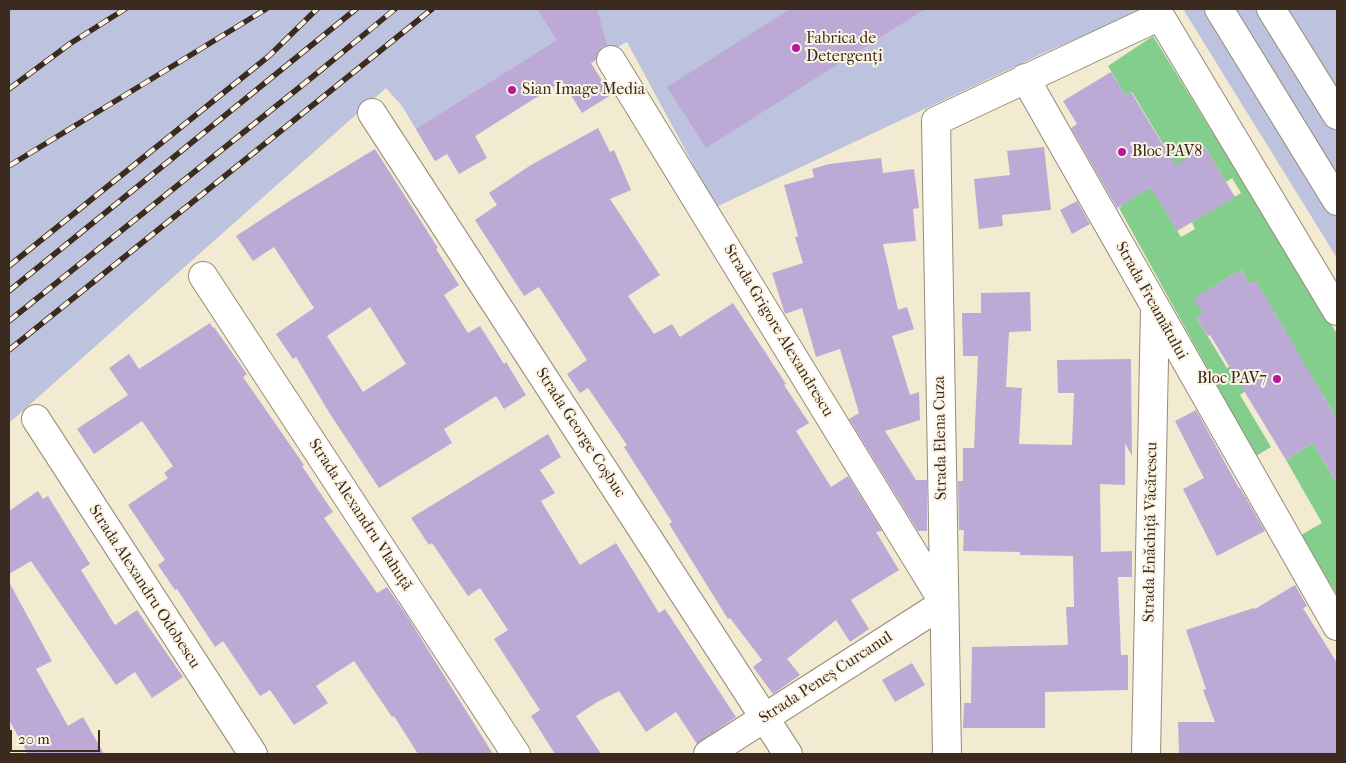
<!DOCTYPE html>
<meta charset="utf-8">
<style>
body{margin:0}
#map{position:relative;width:1346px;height:763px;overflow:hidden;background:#f3ebd1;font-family:"IM FELL French Canon",serif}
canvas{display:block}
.frame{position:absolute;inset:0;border:10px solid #3b2a1e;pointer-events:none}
.scale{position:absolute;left:10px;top:730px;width:90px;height:22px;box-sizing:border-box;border:2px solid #3b2a1e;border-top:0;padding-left:6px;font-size:15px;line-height:18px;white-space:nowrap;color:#3b2a1e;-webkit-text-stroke:4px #fcf5e5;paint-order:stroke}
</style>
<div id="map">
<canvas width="1346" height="763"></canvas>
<div class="frame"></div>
<div class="scale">20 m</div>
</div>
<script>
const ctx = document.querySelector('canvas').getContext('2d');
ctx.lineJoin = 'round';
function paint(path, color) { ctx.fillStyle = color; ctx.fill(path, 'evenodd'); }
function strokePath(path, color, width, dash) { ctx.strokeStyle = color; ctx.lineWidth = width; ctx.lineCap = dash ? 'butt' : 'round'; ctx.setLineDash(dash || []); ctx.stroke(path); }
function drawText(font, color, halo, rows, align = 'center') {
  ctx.font = font + ' "IM FELL French Canon",serif'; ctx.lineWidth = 4; ctx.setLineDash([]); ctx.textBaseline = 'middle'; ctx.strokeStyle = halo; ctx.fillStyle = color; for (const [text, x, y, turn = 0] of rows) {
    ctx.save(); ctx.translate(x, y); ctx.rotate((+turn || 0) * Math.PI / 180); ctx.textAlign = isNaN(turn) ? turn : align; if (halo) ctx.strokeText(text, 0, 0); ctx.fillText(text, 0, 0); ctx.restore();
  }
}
const industrial = new Path2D(`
 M9,9H1146L1046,52L716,207L627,42L609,52L435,161L402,106L386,88L9,423Z
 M1183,9H1337V258Z`);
const green = new Path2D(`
 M1153,36L1337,334V428L1334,430L1332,410L1301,359L1280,336L1286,332L1256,282L1250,284L1241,270L1195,298L1203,313L1196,317L1227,368L1232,365L1247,390L1240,395L1271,447L1256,456L1119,208L1124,203L1151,187L1181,237L1195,229L1192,222L1241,193L1232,178L1226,182L1205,147L1190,156L1193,162L1172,175L1163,144L1132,92L1125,95L1108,66Z
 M1313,443L1337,484V595L1301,535L1322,523L1286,460Z`);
const building = new Path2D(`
 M537,9H597L607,45L602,47L598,52L595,60L591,63L611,95L582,113L562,81L475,136L487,158L459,174L447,154L435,161L416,129L557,40Z
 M790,9H925L706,148L667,87Z
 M1111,72L1125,95L1131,92L1175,165L1205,147L1235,197L1177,231L1151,187L1117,208L1071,128L1077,124L1063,101Z
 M598,128L610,152L614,150L631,190L610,199L660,275L628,296L654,334L672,324L680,337L733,303L786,384L784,385L809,423L796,431L831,487L848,476L882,531L876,532L899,570L851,600L869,629L850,642L836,620L787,659L800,675L773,694L753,667L762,660L730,618L728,619L669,524L672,522L624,447L627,445L588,388L580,393L567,374L587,360L539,287L524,296L475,220L497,205L489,193L531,165Z
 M1044,147L1051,210L1002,215L1003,226L979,229L974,179L1010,175L1007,151Z
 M375,149L438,248L436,249L459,285L444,295L468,333L480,326L504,364L506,362L526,395L504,409L496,396L444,429L452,443L379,488L330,414L296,357L293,359L276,334L314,308L274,247L253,261L236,236L291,200ZM370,307L406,364L363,392L327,336Z
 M881,158L883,173L914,169L919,208L913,209L916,241L883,244L898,310L907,307L914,329L892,336L910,395L919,392L920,420L885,431L916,480H927V531H918L849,419L859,413L840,349L816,357L802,308L785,314L772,273L803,263L795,237L798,236L784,185L814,177L812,169L829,164Z
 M1077,201L1090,224L1072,234L1060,210Z
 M1241,270L1250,284L1256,281L1337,419V484L1313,443L1286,460L1210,335L1208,336L1196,317L1203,313L1194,298Z
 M1030,292L1031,331L1009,332L1006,387L1022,388L1019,444L1072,445L1074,393H1058L1057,360L1131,359L1132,456L1125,443V485L1100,484L1101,552L1132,551V577H1118L1121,655H1128V690L1045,692V728H963L964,703H971L972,647L1068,645L1066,607H1074L1073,556L1020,555V552L963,551L964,530H959L958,481H963V448H974L978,356H963L962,313H981V293Z
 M210,323L213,328L214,327L247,374L243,377L304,465L302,466L333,512L324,518L377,593L387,587L407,616L493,754H418L394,716L392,717L354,661L316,686L328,703L294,725L270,690L260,696L223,641L215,647L177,589L175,590L158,565L165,560L128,505L168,478L164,473L173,466L142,421L94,454L77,429L128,395L109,368L129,354L139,369Z
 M1196,410L1239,488H1240L1265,531L1217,556L1183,489L1204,478L1175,421Z
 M548,434L561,457L540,470L555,493L541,501L580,565L616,543L659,613L665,609L736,717L697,744L676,712L646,732L619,691L599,701L576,716L601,754H555L531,716L540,710L494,639L508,630L480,588L468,596L432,543L429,545L411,518Z
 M38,491L43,499L48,496L90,564L81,570L115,625L137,610L183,677L152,698L135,672L116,685L31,561L9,574V511Z
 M9,582L52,661L36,669L68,726L83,717L104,754H28L9,720Z
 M1295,585L1307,606L1303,608L1337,663V754H1179L1178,722H1215L1203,690L1206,689L1186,630L1254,608L1255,609Z
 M912,663L925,685L895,702L882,680Z`);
const minor = new Path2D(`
 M611,60L944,603L708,754
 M1025,78L1337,626
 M372,113L788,754
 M203,276L516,754
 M36,419L253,754
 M947,754L936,121L1160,16L1337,311
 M1146,754L1155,309`);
const major = new Path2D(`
 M1219,9L1337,201
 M1271,9L1337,115`);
const rail = new Path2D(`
 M9,89L71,43L125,9
 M9,166L266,9
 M9,266L269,56L317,9
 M9,291L356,9
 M9,321L321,70L395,9
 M9,350L432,9`);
const markers = [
 [796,48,5,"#b5179e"],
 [512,90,5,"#b5179e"],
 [1122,152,5,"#b5179e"],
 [1277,379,5,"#b5179e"]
];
const poiNames = [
 ["Fabrica de",806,39],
 ["Detergenți",806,57],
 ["Sian Image Media",522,90],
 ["Bloc PAV8",1132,152],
 ["Bloc PAV7",1267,379,"right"]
];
const streetNames = [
 ["Strada Freamătului",1151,301,61],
 ["Strada Grigore Alexandrescu",778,331,59],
 ["Strada George Coșbuc",580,433,57],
 ["Strada Elena Cuza",941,438,-91],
 ["Strada Alexandru Vlahuță",360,515,57],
 ["Strada Enăchiță Văcărescu",1151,532,-89],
 ["Strada Alexandru Odobescu",144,587,57],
 ["Strada Peneș Curcanul",826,678,-33]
];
paint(industrial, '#bdc3de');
paint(green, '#83ce8c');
paint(building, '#bda9d5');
strokePath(minor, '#978a78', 30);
strokePath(major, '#978a78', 30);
strokePath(minor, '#fff', 28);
strokePath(major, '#fff', 28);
strokePath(rail, '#3b2a1e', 5.5);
strokePath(rail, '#fcf5e5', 4, [11]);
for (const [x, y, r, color] of markers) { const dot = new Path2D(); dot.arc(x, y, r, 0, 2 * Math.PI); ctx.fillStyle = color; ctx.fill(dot); strokePath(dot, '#fcf5e5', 2); }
drawText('16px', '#3b2a1e', '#fcf5e5', poiNames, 'left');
drawText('16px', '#3b2a1e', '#fcf5e5', streetNames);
</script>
